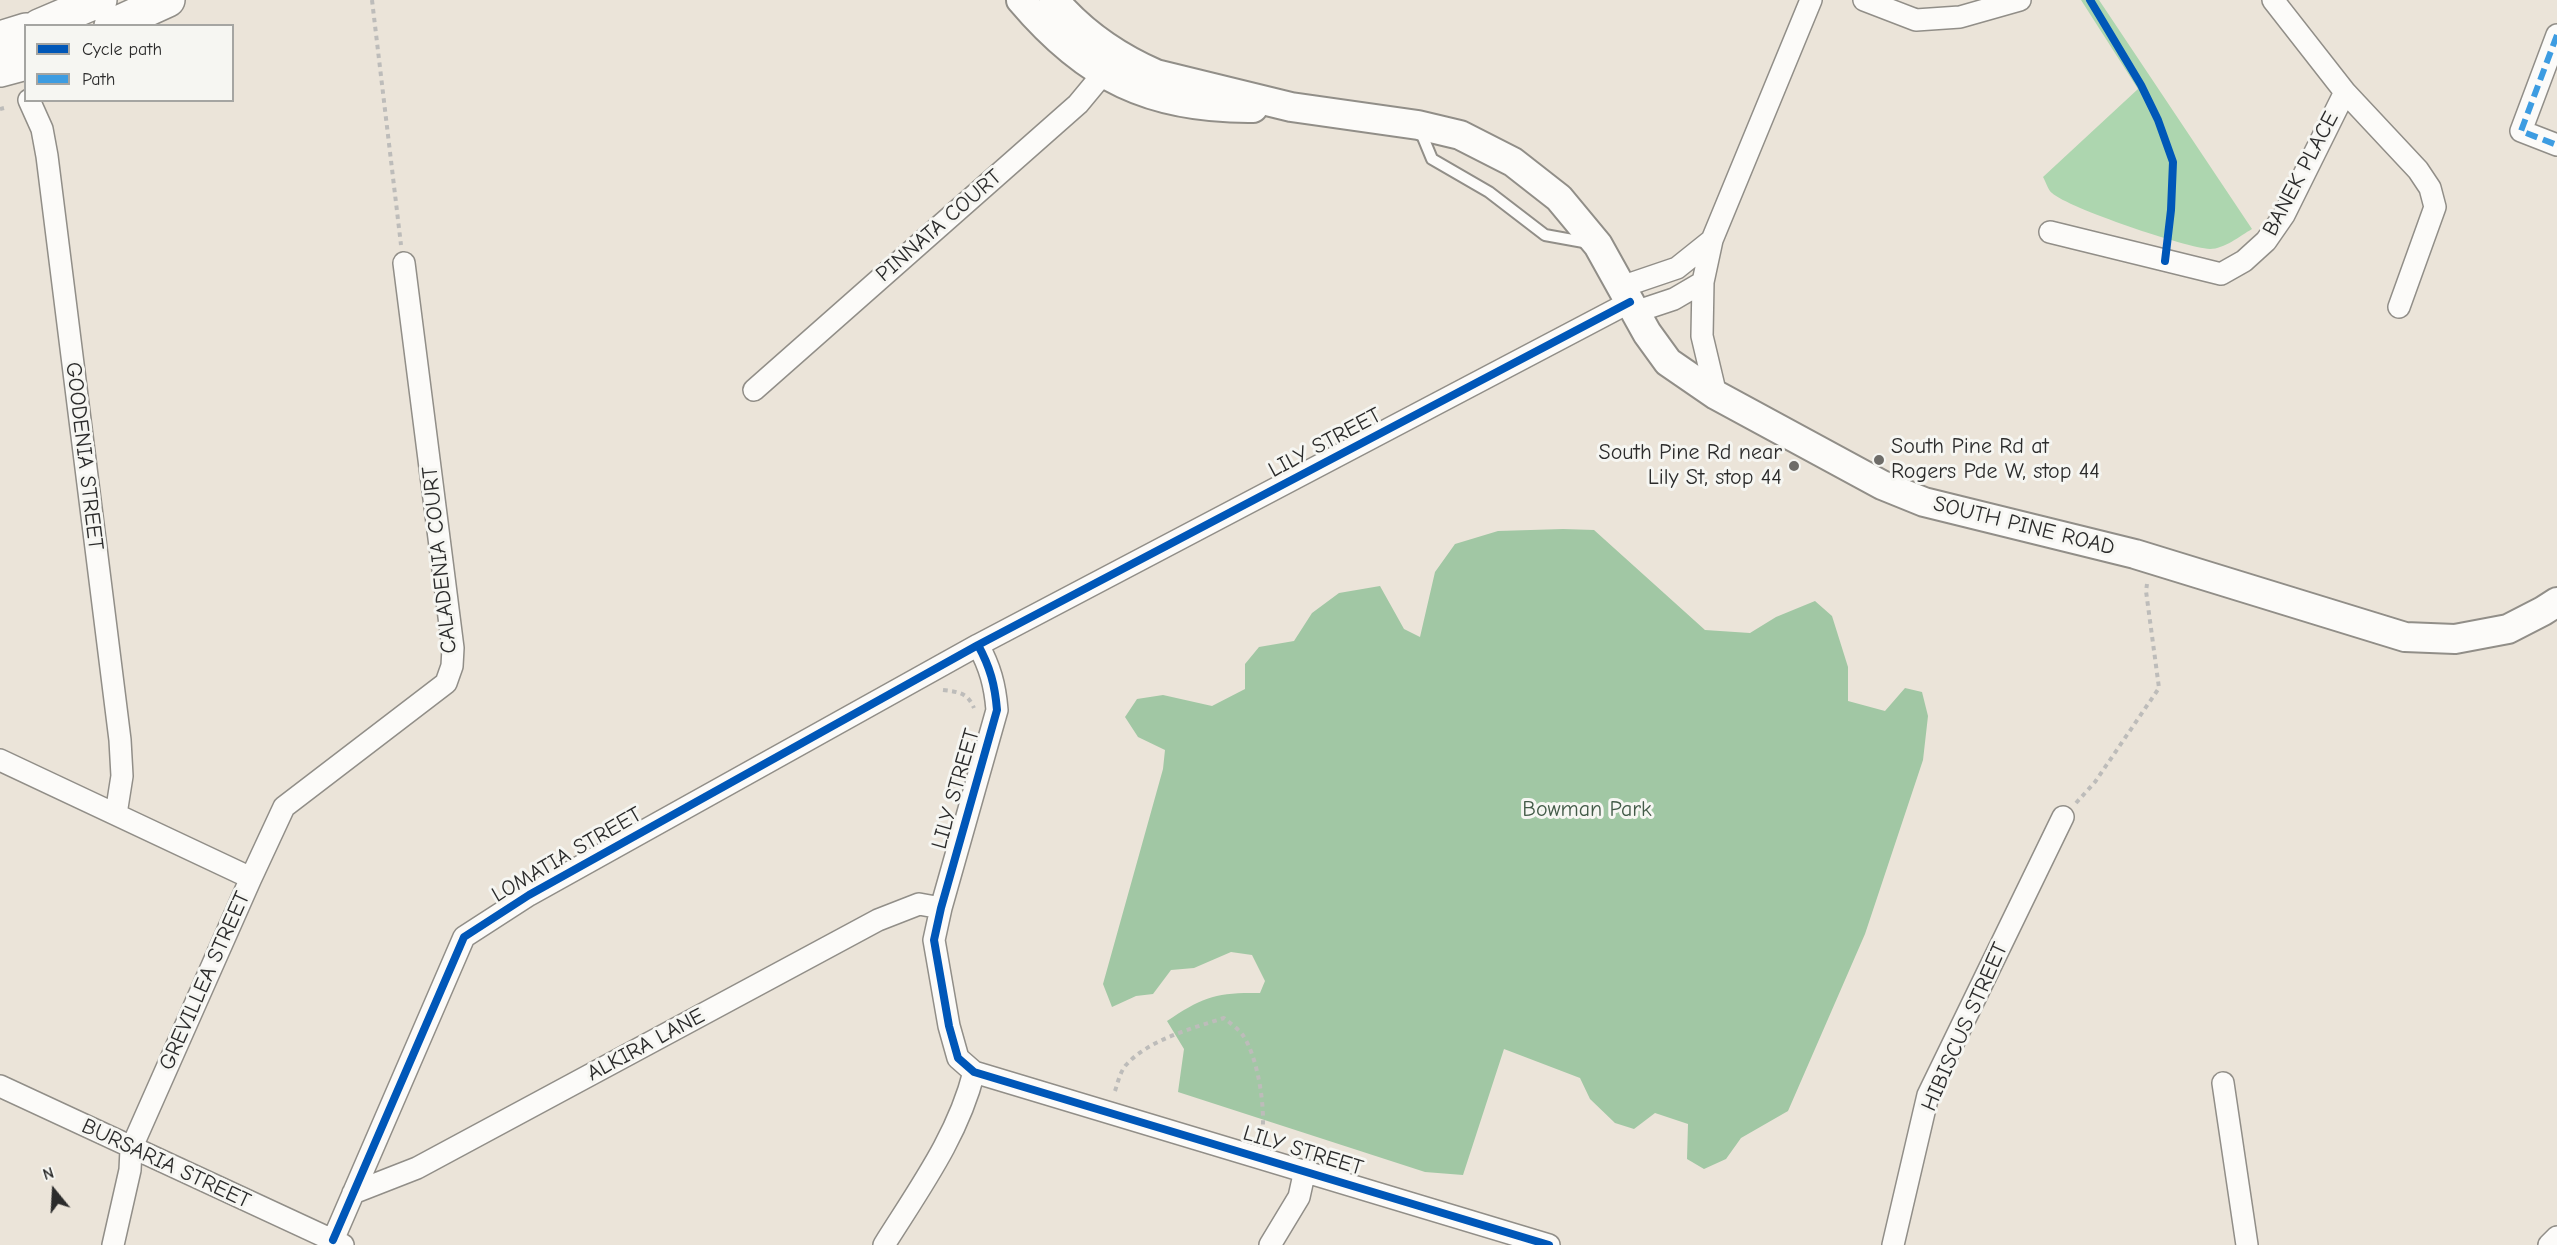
<!DOCTYPE html>
<style>
body{margin:0}
#map{position:relative;width:2557px;height:1245px;overflow:hidden;background:#ebe4d9;font-family:"Comic Neue",sans-serif}
canvas{display:block}
.legend{position:absolute;left:24px;top:24px;width:210px;height:78px;box-sizing:border-box;background:#f6f6f2;border:2px solid #a5a5a2;margin:0;padding:8px 10px;list-style:none;font-size:18px;color:#2b2b2b}
.legend li{display:flex;align-items:center;gap:12px;height:30px}
.legend b{width:30px;border:2px solid #a5a5a2}
.north{position:absolute;left:24px;top:1161px;width:60px;height:60px;-webkit-text-stroke:4px #f6f6f2;paint-order:stroke;rotate:342deg;font-size:16px;font-weight:700;line-height:24px;text-align:center;color:#2b2b2b}
.north::after{content:'';display:block;margin:auto;width:21px;height:27px;background:#2b2b2b;clip-path:polygon(50% 0,100% 100%,50% 72%,0 100%)}
</style>
<div id="map">
<canvas width="2557" height="1245"></canvas>
<ul class="legend">
<li><b style="height:8px;background:#0057b8"></b>Cycle path</li>
<li><b style="height:8px;background:#3d9ce1"></b>Path</li>
</ul>
<div class="north">N</div>
</div>
<script>
const ctx = document.querySelector('canvas').getContext('2d');
ctx.lineJoin = 'round';
function paint(path, color) { ctx.fillStyle = color; ctx.fill(path, 'evenodd'); }
function strokePath(path, color, width, dash) { ctx.strokeStyle = color; ctx.lineWidth = width; ctx.lineCap = dash ? 'butt' : 'round'; ctx.setLineDash(dash || []); ctx.stroke(path); }
function drawText(font, color, halo, rows, align = 'center') {
  ctx.font = font + ' "Comic Neue",sans-serif'; ctx.lineWidth = 6; ctx.setLineDash([]); ctx.textBaseline = 'middle'; ctx.strokeStyle = halo; ctx.fillStyle = color; for (const [text, x, y, turn = 0] of rows) {
    ctx.save(); ctx.translate(x, y); ctx.rotate((+turn || 0) * Math.PI / 180); ctx.textAlign = isNaN(turn) ? turn : align; if (halo) ctx.strokeText(text, 0, 0); ctx.fillText(text, 0, 0); ctx.restore();
  }
}
const green = new Path2D(`
 M2081,0H2099L2252,229C2240,236 2224,249 2210,249C2187,248 2068,208 2052,193C2048,190 2046,182 2043,177L2138,89Z`);
const forest = new Path2D(`
 M1563,529L1594,530L1705,630L1750,633L1776,617L1815,601L1832,616L1848,667V701L1885,711L1905,688L1922,692L1928,716L1923,760L1865,934L1788,1111L1741,1138L1726,1159L1704,1169L1687,1159L1688,1124L1655,1113L1634,1129L1615,1123L1590,1099L1580,1078L1504,1049L1463,1175L1425,1172L1178,1092L1184,1049L1167,1021C1202,997 1217,992 1260,993L1265,981L1252,955L1231,952L1194,968L1171,970L1153,994L1136,996L1112,1007L1103,984L1163,769L1165,750L1138,737L1125,717L1137,699L1163,695L1212,706L1245,689V664L1259,647L1294,641L1312,613L1339,593L1380,586L1404,629L1420,637L1435,572L1455,544L1498,531Z`);
const path = new Path2D(`
 M372,0L401,245
 M0,109L4,108
 M943,690C958,692 967,692 974,708
 M2076,803L2095,782L2159,688L2146,591L2147,584
 M1115,1091C1118,1082 1120,1072 1126,1065C1148,1040 1193,1028 1224,1018C1230,1023 1237,1028 1242,1034C1258,1056 1266,1109 1262,1136`);
const lane = new Path2D(`
 M1420,130L1432,159L1489,192L1545,235L1589,243`);
const street = new Path2D(`
 M1864,0L1916,20L1960,17L2020,0
 M2273,0L2345,92L2418,170L2430,188L2435,207L2399,307
 M2557,35L2521,131L2557,145
 M29,100L42,129L47,156L120,740L122,776L116,814
 M2050,232L2221,274L2244,261L2266,241L2284,215L2345,92
 M1703,282L1702,336L1716,395
 M1621,287L1677,268L1712,240
 M1635,312L1674,299L1703,282L1712,240L1811,0
 M754,390L1078,104L1112,63
 M0,760L251,878L131,1149L130,1170L113,1245
 M251,878L284,807L446,683L452,666L453,648L404,263
 M2223,1083L2247,1245
 M0,1086L343,1245
 M353,1193L417,1168L878,920L919,904L941,908
 M333,1240L464,937L529,895L978,645
 M884,1245C919,1189 958,1136 974,1072
 M1270,1245L1299,1197L1305,1170
 M1549,1245L974,1072L958,1058L949,1026L934,940L941,908L997,710C995,685 990,667 978,645L1630,302
 M1893,1245L1928,1095L2063,817
 M2549,1245L2557,1237`);
const secondary = new Path2D(`
 M1021,0C1087,78 1151,109 1253,108
 M1054,0C1082,33 1117,57 1156,74L1291,107L1418,125L1460,135L1513,162L1559,198L1598,245L1647,333L1668,362L1716,395L1882,485L1924,502L2135,554L2405,637L2455,639L2508,629L2543,611L2557,602`);
const primary = new Path2D(`
 M39,26L100,0
 M111,26L168,0
 M0,38L26,30
 M0,70L26,63`);
const quiet = new Path2D(`
 M2557,35L2521,131L2557,145`);
const cycleway = new Path2D(`
 M2090,0L2141,85L2158,120L2173,162L2171,210L2165,261
 M333,1240L464,937L529,895L978,645
 M1549,1245L974,1072L958,1058L949,1026L934,940L941,908L997,710C995,685 990,667 978,645L1630,302`);
const markers = [
 [1879,460,6,"#6e6c68"],
 [1794,466,6,"#6e6c68"]
];
const streetNames = [
 ["BANEK PLACE",2301,174,-62],
 ["PINNATA COURT",939,226,-41],
 ["LILY STREET",1325,443,-28],
 ["GOODENIA STREET",84,456,83],
 ["SOUTH PINE ROAD",2024,526,14],
 ["CALADENIA COURT",440,560,-96],
 ["LILY STREET",956,789,-74],
 ["LOMATIA STREET",567,855,-30],
 ["GREVILLEA STREET",205,981,-66],
 ["HIBISCUS STREET",1965,1027,-66],
 ["ALKIRA LANE",646,1045,-28],
 ["LILY STREET",1303,1151,17],
 ["BURSARIA STREET",166,1164,25]
];
const poiNames = [
 ["South Pine Rd at",1891,447],
 ["Rogers Pde W, stop 44",1891,472],
 ["South Pine Rd near",1782,453,"right"],
 ["Lily St, stop 44",1782,478,"right"]
];
const parkNames = [
 ["Bowman Park",1587,810]
];
paint(green, '#add6af');
paint(forest, '#a1c7a4');
strokePath(lane, '#918e88', 14);
strokePath(street, '#918e88', 24);
strokePath(secondary, '#918e88', 32);
strokePath(primary, '#918e88', 36);
strokePath(path, '#bdbcba', 4, [4.5, 4.5]);
strokePath(lane, '#fcfbf9', 10);
strokePath(street, '#fcfbf9', 21);
strokePath(secondary, '#fcfbf9', 28);
strokePath(primary, '#fcfbf9', 33);
strokePath(quiet, '#3d9ce1', 6, [12, 6]);
strokePath(cycleway, '#0057b8', 8);
for (const [x, y, r, color] of markers) { const dot = new Path2D(); dot.arc(x, y, r, 0, 2 * Math.PI); ctx.fillStyle = color; ctx.fill(dot); strokePath(dot, '#f6f6f2', 2); }
drawText('22px', '#2b2b2b', '#f6f6f2', streetNames);
drawText('22px', '#2b2b2b', '#f6f6f2', poiNames, 'left');
drawText('22px', '#435b48', '#f6f6f2', parkNames);
</script>
